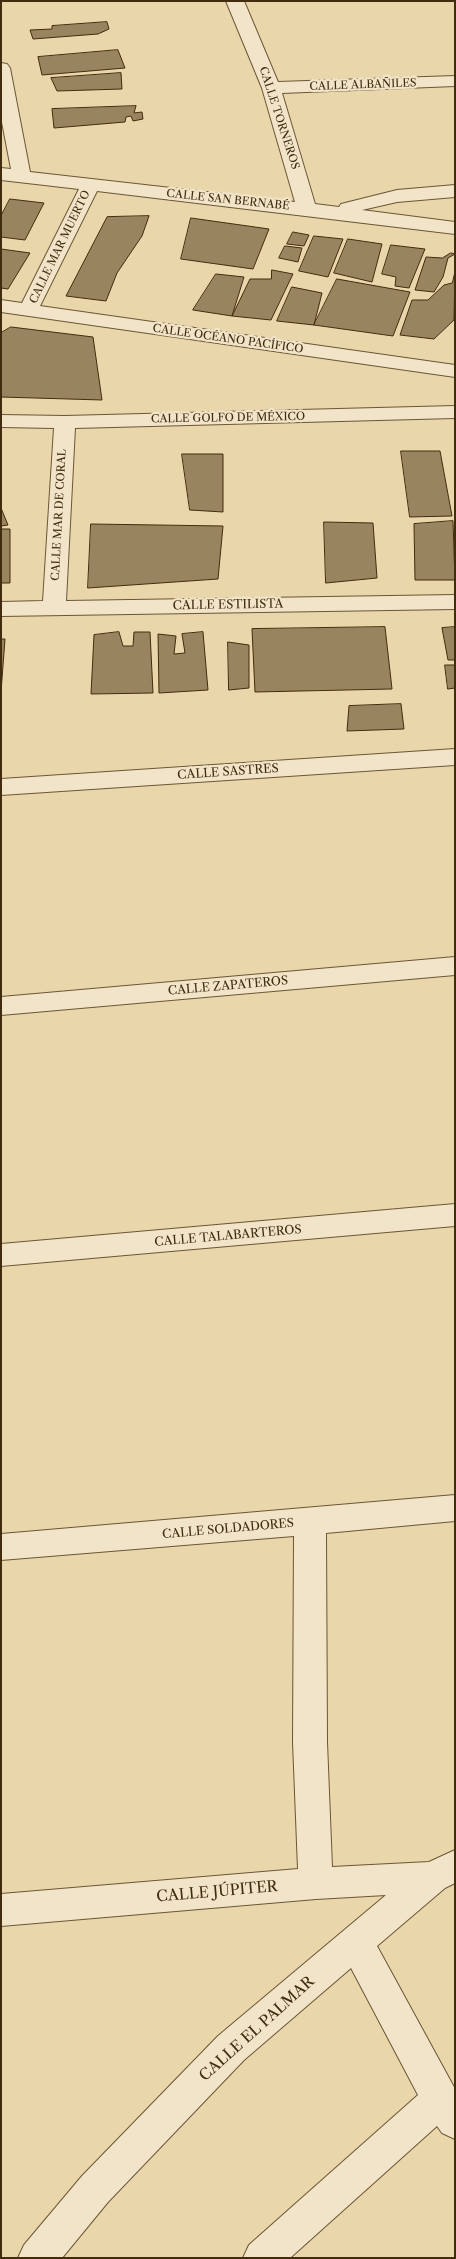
<!DOCTYPE html>
<meta charset="utf-8">
<style>
body{margin:0}
#map{position:relative;width:456px;height:2259px;overflow:hidden;background:#e9d6ab;font-family:"Libre Caslon Text",serif}
canvas{display:block}
.frame{position:absolute;inset:0;border:2px solid #422c0e;pointer-events:none}
</style>
<div id="map">
<canvas width="456" height="2259"></canvas>
<div class="frame"></div>
</div>
<script>
const ctx = document.querySelector('canvas').getContext('2d');
ctx.lineJoin = 'round';
function paint(path, color) { ctx.fillStyle = color; ctx.fill(path, 'evenodd'); }
function strokePath(path, color, width, dash) { ctx.strokeStyle = color; ctx.lineWidth = width; ctx.lineCap = dash ? 'butt' : 'round'; ctx.setLineDash(dash || []); ctx.stroke(path); }
function drawText(font, color, halo, rows, align = 'center') {
  ctx.font = font + ' "Libre Caslon Text",serif'; ctx.lineWidth = 4.5; ctx.setLineDash([]); ctx.textBaseline = 'middle'; ctx.strokeStyle = halo; ctx.fillStyle = color; for (const [text, x, y, turn = 0] of rows) {
    ctx.save(); ctx.translate(x, y); ctx.rotate((+turn || 0) * Math.PI / 180); ctx.textAlign = isNaN(turn) ? turn : align; if (halo) ctx.strokeText(text, 0, 0); ctx.fillText(text, 0, 0); ctx.restore();
  }
}
const building = new Path2D(`
 M107,22L109,29L98,34L33,39L30,30L52,29V26Z
 M118,50L125,68L42,75L38,57Z
 M121,73L122,89L57,91L51,78Z
 M136,106L134,113L142,112L143,119L133,121L131,116L126,117L125,122L54,128L52,109Z
 M10,199L44,203L25,240L1,237V216Z
 M149,216L142,236L117,273L106,301L66,296L107,217Z
 M191,218L269,229L253,269L181,259Z
 M293,232L309,235L304,246L287,244Z
 M314,236L343,239L328,277L299,271Z
 M348,239L382,244L372,282L334,273Z
 M391,245L425,249L409,288L395,286L396,277L382,274Z
 M285,246L302,248L298,262L279,258Z
 M1,249L30,253L8,289L1,288Z
 M451,253L455,254L448,258L443,277L434,292L415,290L426,257L442,258Z
 M272,270L293,274L271,320L232,316L250,279H271Z
 M455,272L454,320L434,339L400,335L412,300H428L444,285L452,283Z
 M216,274L244,277L232,316L193,310Z
 M337,279L410,292L393,336L314,325Z
 M292,287L322,293L314,325L277,321Z
 M11,327L93,337L102,400L1,397V333Z
 M401,451H440L452,516L410,517Z
 M182,454H223V512L190,510Z
 M1,508L8,525L1,526Z
 M453,521L455,580H415L414,524Z
 M324,522L373,523L377,578L326,583Z
 M91,524L223,526L218,579L88,588Z
 M1,529H10V583H1Z
 M385,627L392,689L255,692L252,629Z
 M455,627V660H448L442,628Z
 M119,632L123,646H133L134,632H150L153,693L91,694L94,635Z
 M203,632L208,690L159,693L158,634L176,636L174,654L185,653L182,634Z
 M1,639H5L1,692Z
 M228,642L249,645V688L229,690Z
 M445,665H455V688L448,689Z
 M401,704L404,729L347,731L349,706Z`);
const minor = new Path2D(`
 M226,1H244L278,82L455,76V86L282,93L315,204L339,207L341,204L397,190L455,185V197L397,202L362,210L455,222V234L97,191L40,306L455,365V377L1,312V300L22,303L79,189L1,180V168L11,169L1,117V63L7,64L10,68L30,172L295,202L262,88Z
 M455,406V418L75,428L66,601L455,595V609L1,616V602L43,601L54,428L1,427V415L65,416Z
 M455,749V765L1,795V779Z
 M455,957V975L1,1015V997Z
 M455,1204V1226L1,1266V1244Z
 M455,1495V1521L326,1533L327,1742L332,1867L429,1862L455,1850V1883L445,1888L377,1946L455,2089V2139L442,2133L437,2126L290,2258H243L249,2245L418,2095L351,1968L244,2060L108,2202L62,2258H18L24,2245L82,2176L218,2036L386,1895L316,1899L1,1926V1894L298,1869L293,1742L294,1536L1,1560V1534Z`);
const farStreetnames = [
 ["CALLE ALBAÑILES",363,85,-2],
 ["CALLE TORNEROS",279,118,72],
 ["CALLE SAN BERNABÉ",228,200,6],
 ["CALLE MAR MUERTO",60,247,-64],
 ["CALLE OCÉANO PACÍFICO",228,339,8],
 ["CALLE GOLFO DE MÉXICO",228,418,-1],
 ["CALLE MAR DE CORAL",59,515,-87]
];
const streetNames = [
 ["CALLE ESTILISTA",228,605,-1],
 ["CALLE SASTRES",228,772,-4],
 ["CALLE ZAPATEROS",228,986,-5],
 ["CALLE TALABARTEROS",228,1236,-5],
 ["CALLE SOLDADORES",228,1529,-5]
];
const nearStreetnames = [
 ["CALLE JÚPITER",217,1892,-5],
 ["CALLE EL PALMAR",257,2029,-42]
];
paint(building, '#998460');
strokePath(building, '#422c0e', 1);
strokePath(minor, '#6c5635', 2);
paint(minor, '#f1e4c8');
drawText('11px', '#422c0e', '#f1e4c8', farStreetnames);
drawText('12px', '#422c0e', '#f1e4c8', streetNames);
drawText('15px', '#422c0e', '#f1e4c8', nearStreetnames);
</script>
